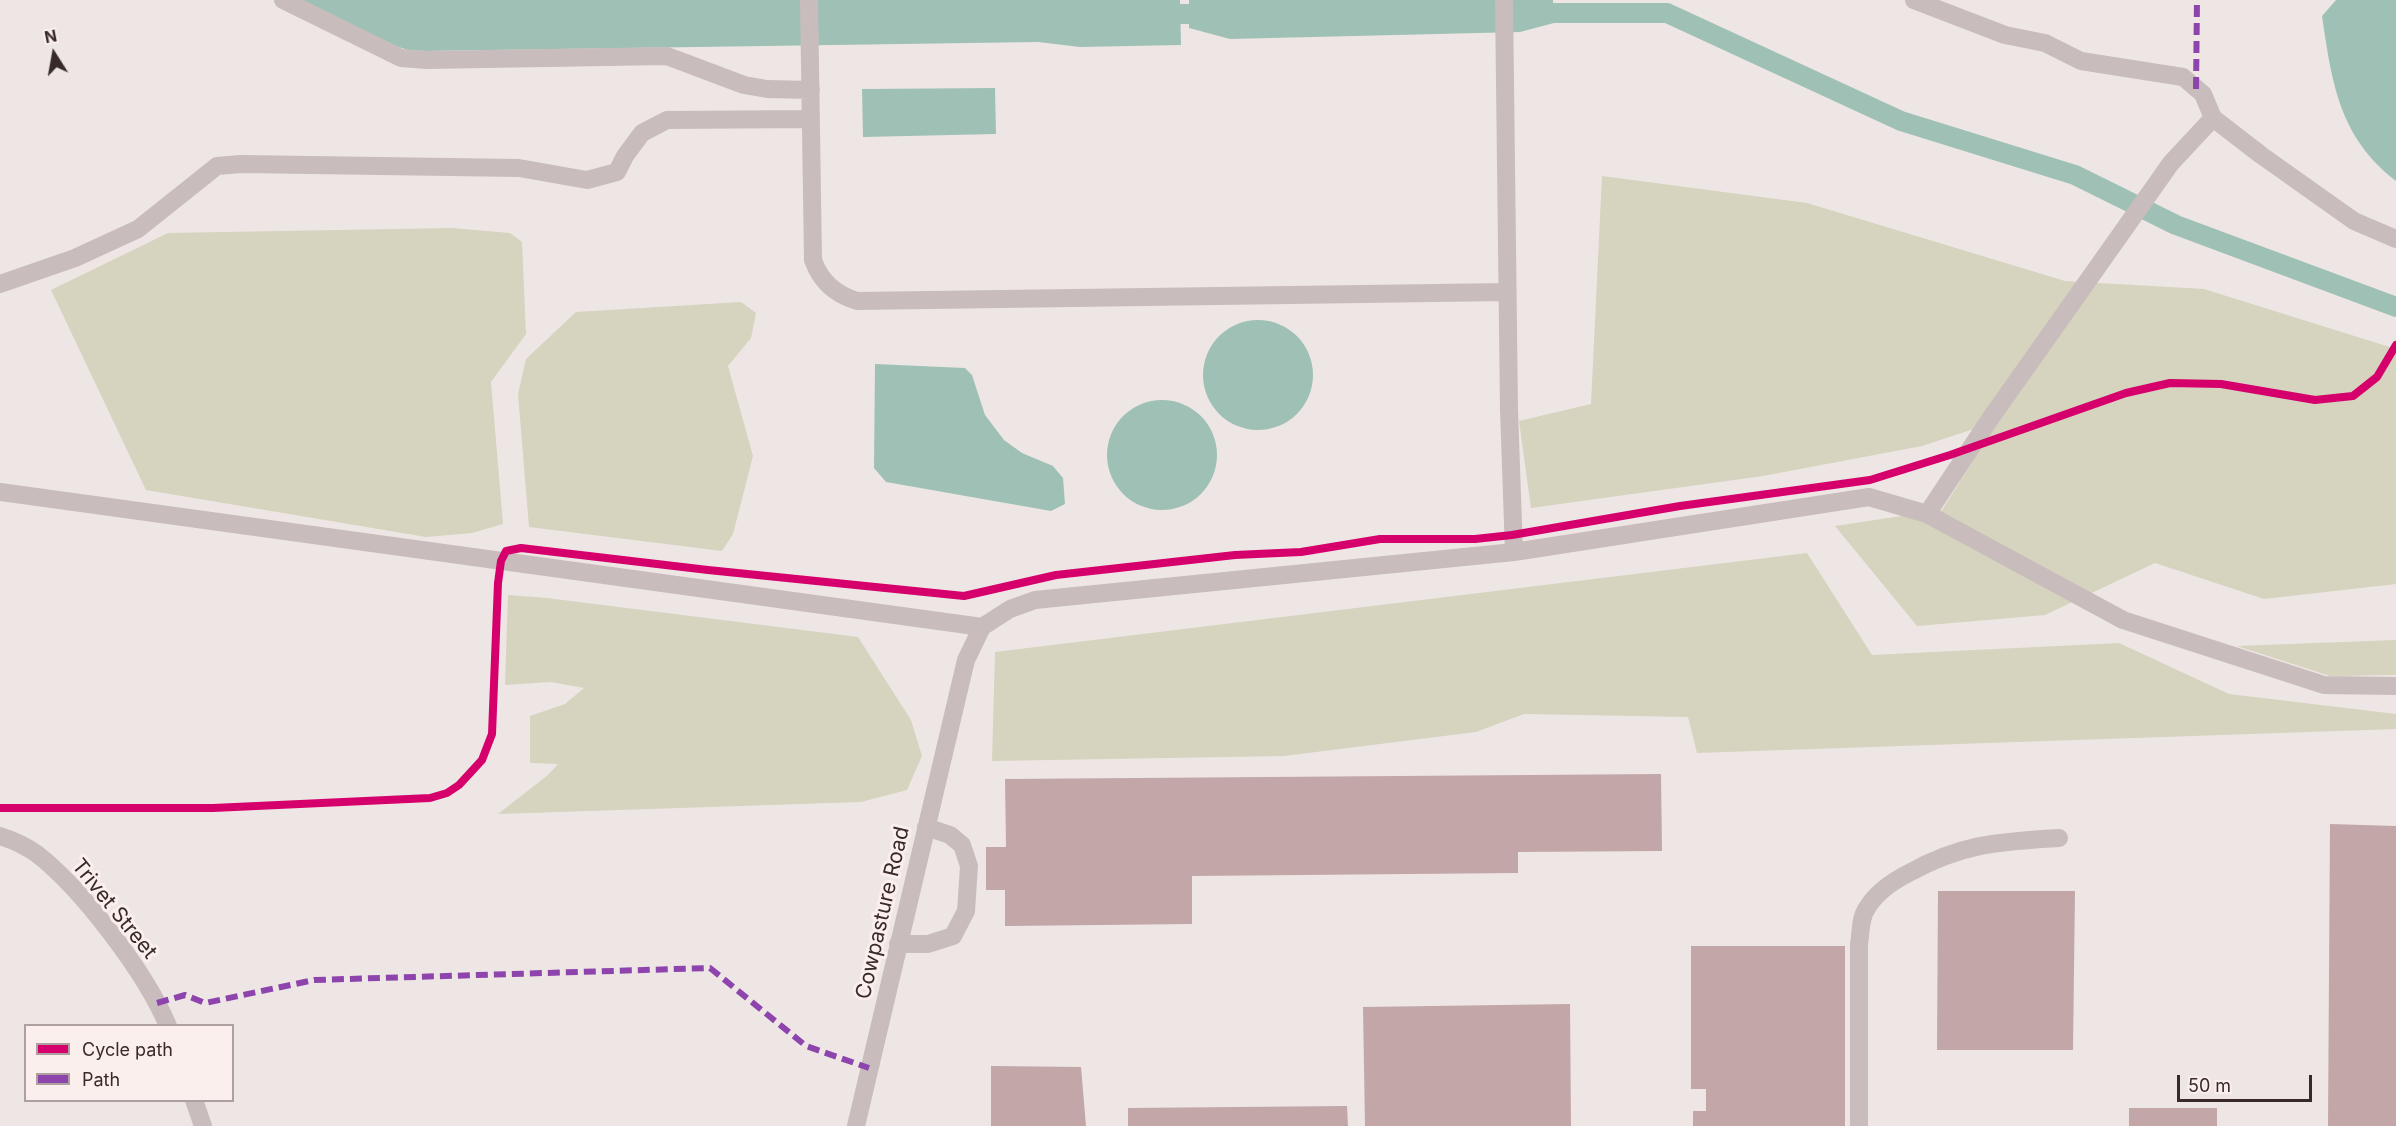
<!DOCTYPE html>
<style>
body{margin:0}
#map{position:relative;width:2396px;height:1126px;overflow:hidden;background:#eee6e4;font-family:Inter,sans-serif}
canvas{display:block}
.legend{position:absolute;left:24px;top:1024px;width:210px;height:78px;box-sizing:border-box;background:#faefec;border:2px solid #ada09e;margin:0;padding:8px 10px;list-style:none;font-size:18px;color:#392a2a}
.legend li{display:flex;align-items:center;gap:12px;height:30px}
.legend b{width:30px;border:2px solid #ada09e}
.north{position:absolute;left:24px;top:24px;width:60px;height:60px;-webkit-text-stroke:4px #faefec;paint-order:stroke;rotate:349deg;font-size:16px;font-weight:700;line-height:24px;text-align:center;color:#392a2a}
.north::after{content:'';display:block;margin:auto;width:21px;height:27px;background:#392a2a;clip-path:polygon(50% 0,100% 100%,50% 72%,0 100%)}
.scale{position:absolute;left:2177px;top:1075px;width:135px;height:27px;box-sizing:border-box;border:3px solid #392a2a;border-top:0;padding-left:8px;font-size:18px;line-height:21px;white-space:nowrap;color:#392a2a;-webkit-text-stroke:4px #faefec;paint-order:stroke}
</style>
<div id="map">
<canvas width="2396" height="1126"></canvas>
<ul class="legend">
<li><b style="height:8px;background:#d6006c"></b>Cycle path</li>
<li><b style="height:8px;background:#8e44ad"></b>Path</li>
</ul>
<div class="north">N</div>
<div class="scale">50 m</div>
</div>
<script>
const ctx = document.querySelector('canvas').getContext('2d');
ctx.lineJoin = 'round';
function paint(path, color) { ctx.fillStyle = color; ctx.fill(path, 'evenodd'); }
function strokePath(path, color, width, dash) { ctx.strokeStyle = color; ctx.lineWidth = width; ctx.lineCap = dash ? 'butt' : 'round'; ctx.setLineDash(dash || []); ctx.stroke(path); }
function drawText(font, color, halo, rows, align = 'center') {
  ctx.font = font + ' Inter,sans-serif'; ctx.lineWidth = 6; ctx.setLineDash([]); ctx.textBaseline = 'middle'; ctx.strokeStyle = halo; ctx.fillStyle = color; for (const [text, x, y, turn = 0] of rows) {
    ctx.save(); ctx.translate(x, y); ctx.rotate((+turn || 0) * Math.PI / 180); ctx.textAlign = isNaN(turn) ? turn : align; if (halo) ctx.strokeText(text, 0, 0); ctx.fillText(text, 0, 0); ctx.restore();
  }
}
const green = new Path2D(`
 M1602,176L1807,203L2065,281L2204,289L2396,349V584L2264,599L2155,563L2045,615L1917,626L1835,526L1942,510L1998,421L1922,446L1763,476L1531,508L1519,421L1591,404Z
 M452,228L510,233L522,242L526,334L491,382L503,524L472,533L426,537L146,490L51,290L168,233Z
 M741,302L756,313L751,338L728,366L753,456L733,534L722,551L529,527L518,394L526,359L576,312Z
 M1807,553L1872,655L2119,643L2229,694L2396,714V729L1697,753L1688,717L1524,714L1476,732L1284,756L992,761L995,652Z
 M508,595L547,598L858,637L911,720L922,756L907,790L861,802L498,814L548,775L558,764L530,763V716L565,704L584,688L551,682L505,685Z
 M2396,640V675L2330,676L2237,646Z`);
const water = new Path2D(`
 M301,0H1180L1181,45L1080,47L1038,42L425,51L408,50L392,45Z
 M1189,0H1553L1554,23L1520,32L1230,39L1189,28Z
 M2336,0H2396V181C2339,137 2332,83 2322,16Z
 M995,88L996,134L863,137L862,89Z
 M1203 375a55 55 0 1 1 110 0a55 55 0 1 1-110 0Z
 M875,364L965,368L972,375L985,415L1004,440L1022,453L1053,466L1063,478L1065,504L1051,511L886,482L874,468Z
 M1107 455a55 55 0 1 1 110 0a55 55 0 1 1-110 0Z`);
const canal = new Path2D(`
 M1528,13H1667L1901,121L2075,175L2176,225L2396,307
 M1181,14H1214`);
const building = new Path2D(`
 M1661,774L1662,851L1518,852V873L1192,876V924L1005,926V890H986V847H1006L1005,779Z
 M2330,824L2396,826V1126H2328Z
 M1938,891H2075L2073,1050H1937Z
 M1691,946H1845V1126H1693V1111H1706V1089H1691Z
 M1570,1004L1571,1126H1365L1363,1007Z
 M991,1066L1081,1067L1086,1126H991Z
 M1347,1106L1348,1126H1128V1108Z
 M2129,1108H2217V1126H2129Z`);
const minor = new Path2D(`
 M283,0L401,58L427,60L667,56L744,85L767,89L811,90
 M809,0L813,260C821,282 835,294 857,301L1507,292
 M1504,0L1509,410L1514,552
 M1914,0L2005,35L2045,43L2081,61L2183,77L2203,94L2213,118L2261,155L2354,221L2396,239
 M0,284L75,258L138,229L217,166L241,164L519,168L587,180L617,172L625,156L642,133L667,120L811,119
 M0,492L982,627
 M1927,514L1990,419L2171,163L2213,118
 M0,836C13,840 26,846 37,854C82,889 146,973 168,1026
 M898,944H928L953,936L966,911L969,866L962,845L950,835L926,827
 M194,1100L203,1126
 M856,1126L966,660L982,627L1010,609L1035,600L1514,552L1869,497L1927,514L2123,620L2324,685L2396,686
 M1859,1126V944C1861,932 1860,918 1867,908C1876,893 1893,881 1909,873C1963,843 1999,842 2059,838`);
const quiet = new Path2D(`
 M2196,89L2197,0
 M157,1003L185,995L205,1003L314,980L710,968L806,1046L869,1068`);
const cycleway = new Path2D(`
 M0,808H213L430,798L447,793L459,785L482,760L492,734L498,583L501,561L506,551L521,548L708,570L964,596L1056,575L1235,555L1301,552L1380,539H1475L1512,535L1680,506L1870,480L1950,455L2126,393L2170,383L2221,384L2315,400L2353,396L2377,377L2396,345`);
const streetNames = [
 ["Trivet Street",114,909,51],
 ["Cowpasture Road",883,913,-77]
];
paint(green, '#d6d3be');
paint(water, '#9fc1b5');
strokePath(canal, '#9fc1b5', 20);
paint(building, '#c2a6a8');
strokePath(minor, '#c8bdbc', 18);
strokePath(quiet, '#8e44ad', 6, [12, 6]);
strokePath(cycleway, '#d6006c', 8);
drawText('21px', '#392a2a', '#faefec', streetNames);
</script>
